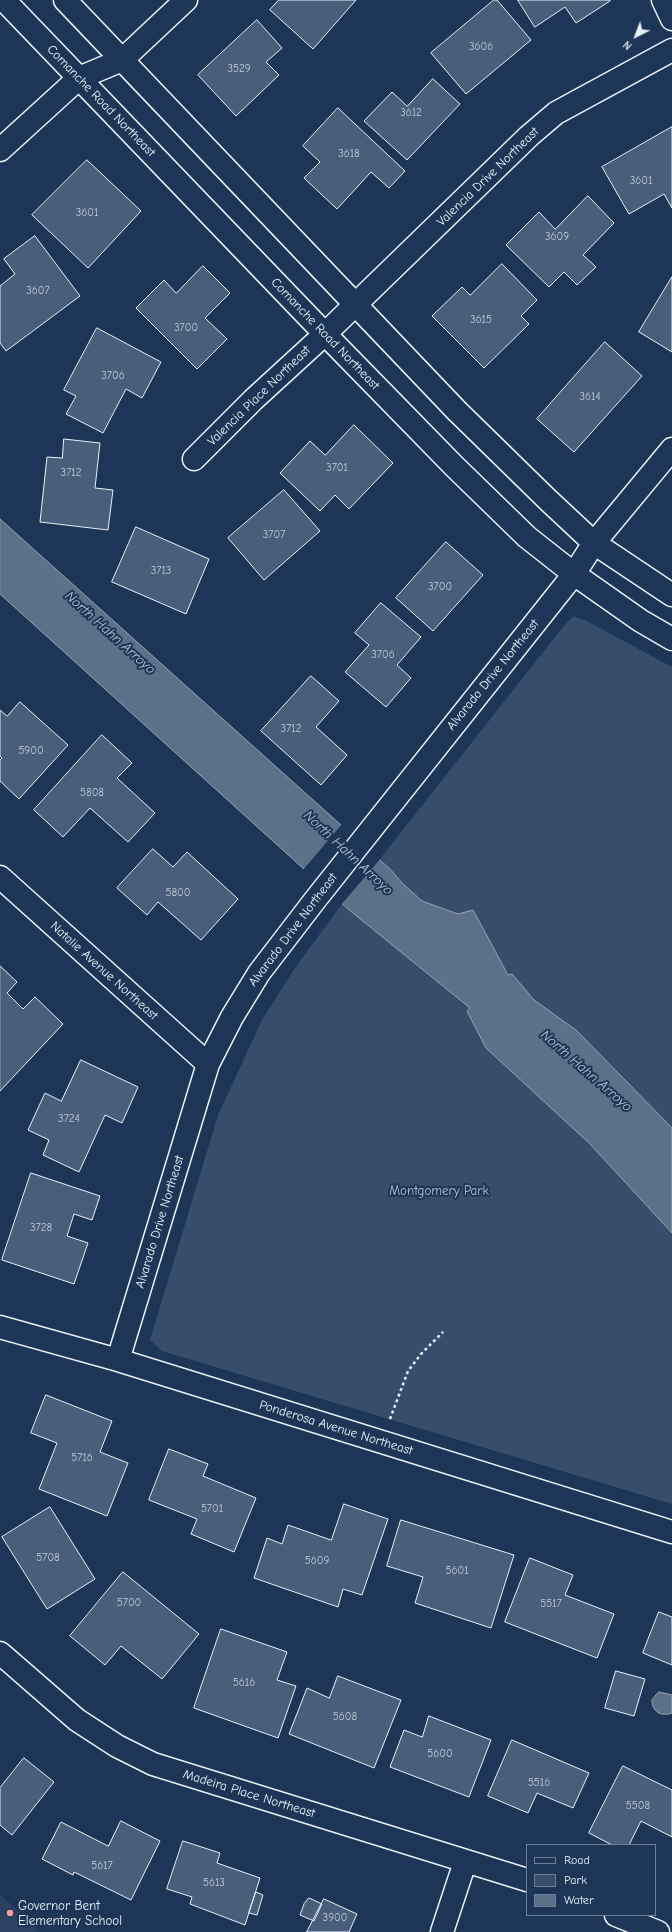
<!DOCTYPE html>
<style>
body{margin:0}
#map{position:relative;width:672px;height:1932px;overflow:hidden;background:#1d3557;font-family:"Comic Neue",sans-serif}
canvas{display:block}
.legend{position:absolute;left:526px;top:1844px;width:130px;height:72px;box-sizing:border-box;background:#1d3557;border:1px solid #6e8097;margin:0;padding:5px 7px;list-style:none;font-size:12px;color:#e8f1f8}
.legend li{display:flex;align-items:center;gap:8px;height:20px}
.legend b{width:20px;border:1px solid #6e8097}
.north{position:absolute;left:616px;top:16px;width:40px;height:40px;-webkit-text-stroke:3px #1d3557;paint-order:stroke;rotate:222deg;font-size:11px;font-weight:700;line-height:16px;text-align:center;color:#e8f1f8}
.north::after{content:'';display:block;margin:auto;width:14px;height:18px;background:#e8f1f8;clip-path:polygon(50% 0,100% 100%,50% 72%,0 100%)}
</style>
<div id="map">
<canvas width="672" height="1932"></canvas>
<ul class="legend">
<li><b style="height:5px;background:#1d3557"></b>Road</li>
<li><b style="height:11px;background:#374d6c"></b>Park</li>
<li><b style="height:11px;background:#5d7089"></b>Water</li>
</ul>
<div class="north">N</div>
</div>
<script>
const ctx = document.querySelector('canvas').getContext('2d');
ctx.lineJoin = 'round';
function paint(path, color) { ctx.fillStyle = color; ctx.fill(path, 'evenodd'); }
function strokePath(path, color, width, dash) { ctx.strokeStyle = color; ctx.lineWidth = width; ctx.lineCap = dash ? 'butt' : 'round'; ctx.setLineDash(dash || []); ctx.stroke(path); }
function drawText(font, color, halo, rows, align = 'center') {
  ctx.font = font + ' "Comic Neue",sans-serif'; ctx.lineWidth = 4; ctx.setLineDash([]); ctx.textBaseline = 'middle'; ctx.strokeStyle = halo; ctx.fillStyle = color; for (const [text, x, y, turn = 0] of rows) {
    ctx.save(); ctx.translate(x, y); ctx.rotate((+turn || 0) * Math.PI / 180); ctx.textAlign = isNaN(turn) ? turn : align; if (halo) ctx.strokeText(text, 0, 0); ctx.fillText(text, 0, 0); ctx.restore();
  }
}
const built = new Path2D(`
 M0,1894L41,1932H0Z`);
const green = new Path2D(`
 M573,616L587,621L672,667V1504L162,1351L150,1340L218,1115L262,1020L295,968L338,909L383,855L562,628Z`);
const water = new Path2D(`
 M0,519L390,869L402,883L422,901L458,914L473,910L508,975L512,974L534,1000L576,1030L672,1128V1233L589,1143L486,1048L467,1011L470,1008L348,909L0,594Z
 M659,1692L672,1695V1713C661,1717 652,1712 652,1700Z`);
const pier = new Path2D(`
 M342,824L381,858L341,905L303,870Z`);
const building = new Path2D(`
 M279,0H356L313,49L270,10Z
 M494,0H497L531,40L466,94L431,53Z
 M518,0H610V1L576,23L565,7L535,27Z
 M257,20L282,48L266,62L279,75L236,116L198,75Z
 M433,79L460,104L407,160L364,121L392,92L407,106Z
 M338,108L405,171L389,188L371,172L337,209L304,178L320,162L303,146Z
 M672,127V208L664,194L629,214L602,167Z
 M87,160L141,211L88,268L32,215Z
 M588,196L614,223L583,255L596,267L577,285L564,272L549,287L506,245L539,212L555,229Z
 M35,236L80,296L6,351L0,343V286L15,274L4,259Z
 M502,264L537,300L521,316L529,324L484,368L432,316L462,287L470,295Z
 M203,266L230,293L205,318L227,339L197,369L136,308L164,280L176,293Z
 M672,277V352L639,332Z
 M97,328L161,362L142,398L126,389L103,433L66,414L76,396L64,390Z
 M605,342L642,376L574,452L537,419Z
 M354,425L393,463L349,509L335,495L320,511L280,473L310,441L325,455Z
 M64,439L100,443L95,488L113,490L108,530L40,522L47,457L62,458Z
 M284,490L320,531L264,580L228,538Z
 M136,527L209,559L186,614L112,582Z
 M446,542L483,575L433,631L396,598Z
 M381,603L421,637L397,665L411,678L386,707L345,672L369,645L355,633Z
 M311,676L339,701L316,727L347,755L321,785L261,731Z
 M20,702L68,745L19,799L0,781V760L2,758L0,756V710L7,716Z
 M102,735L132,763L117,778L155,813L128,842L90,808L63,837L34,810Z
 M153,849L173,867L187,852L238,899L201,940L158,902L147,915L117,888Z
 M0,966L17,982L7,993L23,1009L35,997L63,1024L0,1091Z
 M81,1060L138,1087L122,1123L105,1115L79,1172L43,1155L49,1140L28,1130L45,1093L61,1101Z
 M31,1173L100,1196L92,1220L74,1214L67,1236L88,1243L74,1284L2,1260Z
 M46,1395L112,1421L100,1452L128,1463L107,1516L39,1489L57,1443L31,1433Z
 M169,1449L208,1464L203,1476L256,1498L234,1552L191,1534L197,1519L149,1500Z
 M344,1504L388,1519L362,1595L343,1589L338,1607L254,1578L267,1538L282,1544L288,1525L331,1540Z
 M50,1507L95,1579L47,1609L2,1537Z
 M401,1520L514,1555L491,1628L415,1603L423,1577L387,1566Z
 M530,1558L573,1575L565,1595L614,1614L597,1658L505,1622Z
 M123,1572L199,1634L162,1679L121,1646L105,1665L70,1636Z
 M659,1612L672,1617V1665L643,1653Z
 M221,1629L287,1652L277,1680L296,1686L278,1738L194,1708Z
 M616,1671L645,1679L634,1716L605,1708Z
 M338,1676L401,1700L374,1768L289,1734L307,1688L329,1698Z
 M429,1716L491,1740L469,1797L390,1767L404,1730L422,1737Z
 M512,1740L589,1773L573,1808L537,1793L528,1813L488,1796Z
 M24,1758L54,1782L12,1835L0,1825V1788Z
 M623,1766L672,1790V1837L641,1821L629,1845H612L589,1833Z
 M121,1821L160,1841L131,1900L74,1872L73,1875L42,1859L61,1822L108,1846Z
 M183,1841L220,1853L217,1863L260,1878L245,1925L190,1904L192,1897L167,1889Z
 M256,1892L263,1895L257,1915L249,1913Z
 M309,1898L322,1904L314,1921L300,1915L304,1904Z
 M324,1899L357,1914L349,1932H307Z`);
const path = new Path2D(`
 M390,1419L408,1371L421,1354L443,1332`);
const minor = new Path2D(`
 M4,0L325,334L454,466L527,537L574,574L641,621L672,639
 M65,0L457,411L548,500L594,543L672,595
 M663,0L672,19
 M0,150L79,78L122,60L186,0
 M194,459L254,399L325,334L529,136L556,113L672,50
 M0,877L208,1064
 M0,1327L118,1360L672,1532
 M118,1360L208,1064L232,1017L259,973L315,900L574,574L594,543L672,449
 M0,1653L77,1720L117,1746L153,1764L527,1880
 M616,1915L658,1932
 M442,1932L465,1862`);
const markers = [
 [10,1913,4,"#ff9aa2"]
];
const numberNames = [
 ["3606",481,47],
 ["3529",239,69],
 ["3612",411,113],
 ["3618",349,154],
 ["3601",641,181],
 ["3601",87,213],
 ["3609",557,237],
 ["3607",38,291],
 ["3615",481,320],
 ["3700",186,328],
 ["3706",113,376],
 ["3614",590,397],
 ["3701",337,468],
 ["3712",71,473],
 ["3707",274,535],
 ["3713",161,571],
 ["3700",440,587],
 ["3706",383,655],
 ["3712",291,729],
 ["5900",31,751],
 ["5808",92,793],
 ["5800",178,893],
 ["3724",69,1119],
 ["3728",41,1228],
 ["5716",82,1458],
 ["5701",212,1509],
 ["5708",48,1558],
 ["5609",317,1561],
 ["5601",457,1571],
 ["5700",129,1603],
 ["5517",551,1604],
 ["5616",244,1683],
 ["5608",345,1717],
 ["5600",440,1754],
 ["5516",539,1783],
 ["5508",638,1806],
 ["5617",102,1866],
 ["5613",214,1883],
 ["3900",335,1918]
];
const streetNames = [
 ["Comanche Road Northeast",101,101,46],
 ["Valencia Drive Northeast",488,177,-44],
 ["Comanche Road Northeast",325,334,46],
 ["Valencia Place Northeast",259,396,-44],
 ["Alvarado Drive Northeast",493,675,-51],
 ["Alvarado Drive Northeast",293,930,-53],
 ["Natalie Avenue Northeast",104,971,42],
 ["Alvarado Drive Northeast",160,1222,-73],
 ["Ponderosa Avenue Northeast",336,1428,17],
 ["Madeira Place Northeast",249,1794,17]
];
const parkNames = [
 ["Montgomery Park",439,1191]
];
const poiNames = [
 ["Governor Bent",18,1906],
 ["Elementary School",18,1921]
];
const waterNames = [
 ["North Hahn Arroyo",110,633,42],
 ["North Hahn Arroyo",348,853,43],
 ["North Hahn Arroyo",586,1071,41]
];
paint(built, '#2a4162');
paint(green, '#374d6c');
paint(water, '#5d7089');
strokePath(water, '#95a4b5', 1);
paint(pier, '#1d3557');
paint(building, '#495e7a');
strokePath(building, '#e8f1f8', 1);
strokePath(minor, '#e8f1f8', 25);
strokePath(path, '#e8f1f8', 2.5, [3, 3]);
strokePath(minor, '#1d3557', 22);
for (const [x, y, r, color] of markers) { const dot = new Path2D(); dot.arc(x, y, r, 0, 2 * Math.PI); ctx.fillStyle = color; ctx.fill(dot); strokePath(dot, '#1d3557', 1.5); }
drawText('11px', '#c0ccd8', null, numberNames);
drawText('13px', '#e8f1f8', '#1d3557', streetNames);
drawText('13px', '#b3c0ce', '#1d3557', parkNames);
drawText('13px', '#e8f1f8', '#1d3557', poiNames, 'left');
drawText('italic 14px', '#b7c4d1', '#1d3557', waterNames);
</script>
